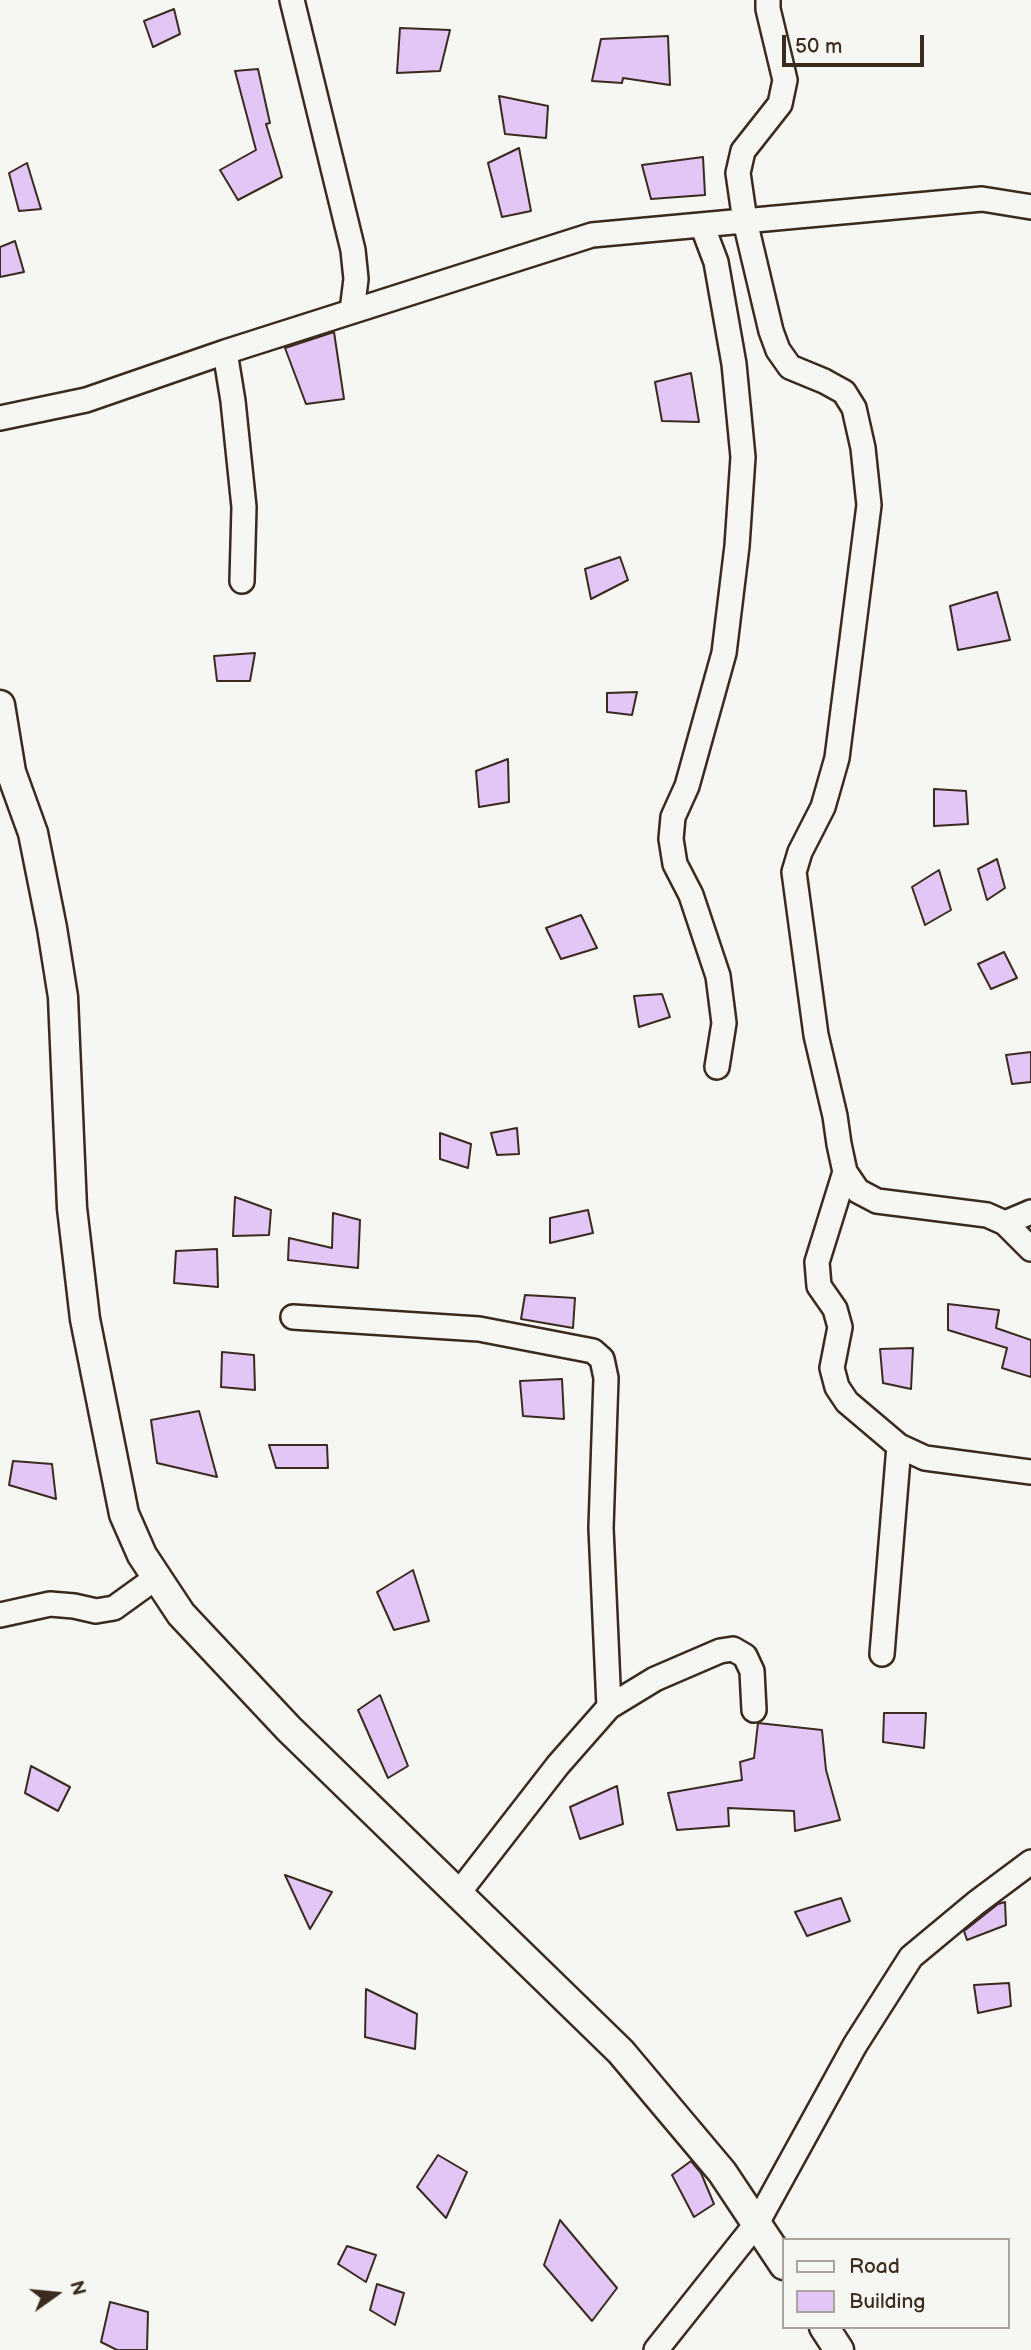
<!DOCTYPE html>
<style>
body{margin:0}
#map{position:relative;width:1031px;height:2350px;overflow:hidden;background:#f6f6f2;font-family:"Balsamiq Sans",sans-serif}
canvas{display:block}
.legend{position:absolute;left:782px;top:2238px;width:228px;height:91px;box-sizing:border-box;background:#f6f6f2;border:2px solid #aba49d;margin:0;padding:9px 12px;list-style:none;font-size:21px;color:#3b2a1e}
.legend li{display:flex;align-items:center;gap:14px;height:35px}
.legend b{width:35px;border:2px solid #aba49d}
.north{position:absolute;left:21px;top:2259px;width:70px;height:70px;-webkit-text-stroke:5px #f6f6f2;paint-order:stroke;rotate:75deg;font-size:19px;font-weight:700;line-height:28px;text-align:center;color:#3b2a1e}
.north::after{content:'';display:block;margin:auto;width:24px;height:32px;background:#3b2a1e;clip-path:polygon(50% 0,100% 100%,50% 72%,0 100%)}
.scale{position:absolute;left:782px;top:35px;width:142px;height:32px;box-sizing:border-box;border:4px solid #3b2a1e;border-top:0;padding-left:9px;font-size:21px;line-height:24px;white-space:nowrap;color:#3b2a1e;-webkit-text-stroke:5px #f6f6f2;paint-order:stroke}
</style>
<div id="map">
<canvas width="1031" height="2350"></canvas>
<ul class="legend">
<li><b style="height:9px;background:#f6f6f2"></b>Road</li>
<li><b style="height:19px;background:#e2c7f6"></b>Building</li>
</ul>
<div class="north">N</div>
<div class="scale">50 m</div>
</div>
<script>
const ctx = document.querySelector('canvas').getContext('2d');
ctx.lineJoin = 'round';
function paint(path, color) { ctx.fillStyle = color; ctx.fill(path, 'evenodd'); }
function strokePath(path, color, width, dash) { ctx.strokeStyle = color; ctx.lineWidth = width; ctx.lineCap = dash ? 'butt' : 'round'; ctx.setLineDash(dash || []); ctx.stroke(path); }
const building = new Path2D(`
 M174,9L180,34L153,47L144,21Z
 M400,28L450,30L440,71L397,73Z
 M668,36L670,85L623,78L622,83L592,81L601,39Z
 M258,69L270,123L266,124L282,177L238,200L220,170L256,150L235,71Z
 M499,96L548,106L546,138L505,134Z
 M519,148L531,211L502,217L488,163Z
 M703,157L705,195L651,199L642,165Z
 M27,163L41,209L19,211L9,173Z
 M15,241L24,272L0,277V247Z
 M334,332L344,399L306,404L285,348Z
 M691,373L699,422L662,421L655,382Z
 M620,557L628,580L591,599L585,569Z
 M997,592L1010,640L958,650L950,606Z
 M255,653L250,681H217L214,656Z
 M637,692L632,715L607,712V693Z
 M508,759L509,802L479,807L476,771Z
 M934,789L966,791L968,824L934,826Z
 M997,859L1005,888L987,900L978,869Z
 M939,870L951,910L925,925L912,887Z
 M581,915L597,948L561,959L546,928Z
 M1004,952L1017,978L991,989L978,964Z
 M662,994L670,1017L639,1027L634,996Z
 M1031,1052V1082L1012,1084L1006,1055Z
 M517,1128L519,1154L497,1155L491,1133Z
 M440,1133L471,1144L468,1168L440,1159Z
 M235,1197L271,1210L269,1235L233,1236Z
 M588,1210L593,1233L550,1243V1218Z
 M333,1213L360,1220L358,1268L288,1260L289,1238L332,1248Z
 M217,1249L218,1287L174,1283L176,1251Z
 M525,1295L575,1298L573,1328L521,1319Z
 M948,1304L999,1310L996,1328L1031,1340V1377L1002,1368L1007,1348L948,1330Z
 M913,1348L911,1389L883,1383L880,1349Z
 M222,1352L254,1355L255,1390L221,1387Z
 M562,1379L564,1419L523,1416L520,1381Z
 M199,1411L217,1477L157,1463L151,1420Z
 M269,1445H327L328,1468H276Z
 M13,1461L52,1464L56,1499L9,1485Z
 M413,1570L429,1621L394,1630L377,1592Z
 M380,1695L408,1766L388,1778L358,1710Z
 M884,1713H926L924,1748L883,1742Z
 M758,1723L822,1730L826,1770L840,1820L795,1831L794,1811L728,1808L729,1826L677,1830L668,1793L742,1780L740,1762L754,1758Z
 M31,1766L70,1787L58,1811L25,1793Z
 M617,1786L623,1824L580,1839L570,1807Z
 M285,1875L332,1892L310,1929Z
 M841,1898L850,1921L807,1936L795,1912Z
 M1005,1902L1006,1925L967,1940L964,1931L998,1904Z
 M1009,1983L1011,2006L978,2013L974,1985Z
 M366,1989L417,2014L415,2049L365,2037Z
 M438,2155L467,2172L446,2218L417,2187Z
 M691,2161L701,2173L714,2204L694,2217L672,2175Z
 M560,2220L617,2288L592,2321L544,2265Z
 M347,2246L376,2255L366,2282L338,2264Z
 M377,2284L404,2293L395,2325L370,2310Z
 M110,2302L148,2312L147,2350H117L101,2342Z`);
const minor = new Path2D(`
 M292,0L353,250L356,279L352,311
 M768,0V9L785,80L780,104L743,151L738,173L745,221L771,331L778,350L790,367L824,381L844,392L854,408L863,448L869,505L837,758L823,807L800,852L794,872L816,1035L835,1116L839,1144L845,1172L858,1191L877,1201L987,1215L1005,1223L1031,1249
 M702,225L716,262L734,364L743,457L737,546L724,653L687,786L673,817L671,839L675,864L691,895L718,976L724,1023L717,1067
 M225,352L233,401L244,507L242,581
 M0,418L86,400L225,352L592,235L982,199L1031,207
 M845,1172L817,1262L819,1286L835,1309L840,1327L832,1368L837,1387L847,1402L899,1446L925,1458L1031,1472
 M1005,1223L1031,1212
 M293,1317L479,1329L593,1351L602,1359L606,1378L601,1528L609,1707
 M0,1615L50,1604L74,1606L96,1611L114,1608L157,1577
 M882,1654L899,1446
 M457,1895L558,1765L609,1707L655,1679L720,1651L733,1649L745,1656L752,1671L754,1710
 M656,2350L757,2223L855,2045L911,1957L976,1903L1031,1862`);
const tertiary = new Path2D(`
 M0,705L11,772L33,833L52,928L63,997L72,1208L85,1319L124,1514L142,1555L181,1614L289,1729L621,2052L722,2172L784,2265
 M824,2327L839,2350`);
paint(building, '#e2c7f6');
strokePath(building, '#3b2a1e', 2);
strokePath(minor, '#3b2a1e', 28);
strokePath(tertiary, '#3b2a1e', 33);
strokePath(minor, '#f6f6f2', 23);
strokePath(tertiary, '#f6f6f2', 28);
</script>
